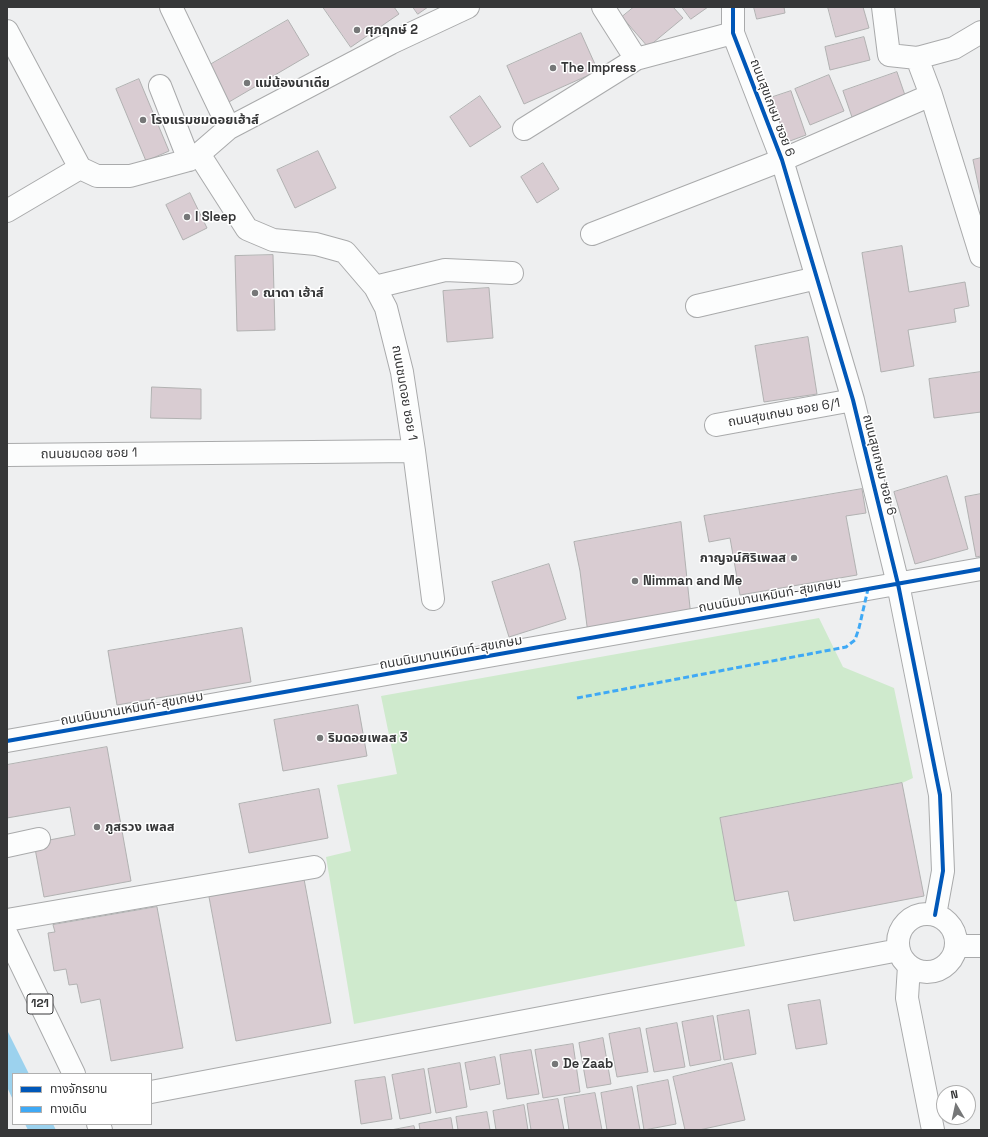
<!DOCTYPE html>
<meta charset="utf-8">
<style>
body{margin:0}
#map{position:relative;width:988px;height:1137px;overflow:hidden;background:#eeeff0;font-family:"Space Grotesk","Noto Sans Thai",sans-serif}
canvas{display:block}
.frame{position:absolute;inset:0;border:8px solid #363738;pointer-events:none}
.legend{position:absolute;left:12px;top:1073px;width:140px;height:52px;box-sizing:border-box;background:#fff;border:1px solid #afafaf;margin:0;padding:5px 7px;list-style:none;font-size:12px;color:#363738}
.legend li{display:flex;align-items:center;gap:8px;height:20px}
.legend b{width:20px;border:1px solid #afafaf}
.north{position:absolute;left:936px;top:1085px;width:40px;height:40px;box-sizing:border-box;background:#fff;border:1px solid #afafaf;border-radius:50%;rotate:351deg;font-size:11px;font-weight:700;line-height:16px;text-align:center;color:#363738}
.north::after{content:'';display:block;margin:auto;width:14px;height:18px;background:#767778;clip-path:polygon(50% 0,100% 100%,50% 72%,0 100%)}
</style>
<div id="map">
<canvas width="988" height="1137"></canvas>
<div class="frame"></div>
<ul class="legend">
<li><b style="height:5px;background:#0057b8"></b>ทางจักรยาน</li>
<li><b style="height:5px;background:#3fa9f5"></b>ทางเดิน</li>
</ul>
<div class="north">N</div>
</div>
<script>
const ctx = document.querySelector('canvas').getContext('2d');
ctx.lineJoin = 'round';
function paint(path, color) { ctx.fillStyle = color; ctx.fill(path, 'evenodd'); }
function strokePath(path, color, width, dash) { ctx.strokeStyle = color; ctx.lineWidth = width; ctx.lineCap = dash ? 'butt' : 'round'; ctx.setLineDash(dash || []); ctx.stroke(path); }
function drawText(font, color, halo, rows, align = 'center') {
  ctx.font = font + ' "Space Grotesk","Noto Sans Thai",sans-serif'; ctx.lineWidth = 3; ctx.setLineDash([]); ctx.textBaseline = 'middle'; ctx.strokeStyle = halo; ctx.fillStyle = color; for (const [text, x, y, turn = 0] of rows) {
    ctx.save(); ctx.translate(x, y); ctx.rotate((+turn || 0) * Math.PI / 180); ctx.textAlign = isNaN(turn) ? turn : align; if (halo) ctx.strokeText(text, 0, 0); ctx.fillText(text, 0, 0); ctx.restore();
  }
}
const green = new Path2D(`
 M819,618L843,667L894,688L913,778L902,783L720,818L745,946L354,1024L326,857L351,851L337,785L397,774L381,696Z`);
const water = new Path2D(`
 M7,1030L29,1074H13V1100L7,1087Z
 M25,1124H53L56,1130H28Z`);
const building = new Path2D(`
 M323,7H394L399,14L351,47Z
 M413,7H428L418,14Z
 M634,7H673L683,18L648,47L622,17Z
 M682,7H708L691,19Z
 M754,7H784L785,13L757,19Z
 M828,7H863L869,28L836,37Z
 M288,20L309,55L229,102L208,66Z
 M581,33L598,71L524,104L507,66Z
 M864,37L870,60L830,70L825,47Z
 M897,72L908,104L854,123L843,91Z
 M829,75L844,111L810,125L795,89Z
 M139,79L169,151L146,161L116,89Z
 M791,91L806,135L782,144L767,99Z
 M480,96L501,127L470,147L450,117Z
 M318,151L336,188L295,208L277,170Z
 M981,158V198L973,160Z
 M543,163L559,189L537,203L521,177Z
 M190,193L207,228L183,240L166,205Z
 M902,246L909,292L965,282L969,306L954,309L956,322L908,330L914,366L881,372L862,253Z
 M273,255L275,330L237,331L235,256Z
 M489,288L493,338L447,342L443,291Z
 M808,337L817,394L764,402L755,346Z
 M981,372V412L934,418L929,379Z
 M152,387L201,389V419L151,418Z
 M947,476L968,549L915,564L894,492Z
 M862,489L866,513L846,516L857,575L740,595L730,538L709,542L704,516Z
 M981,494V556L976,557L965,497Z
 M681,522L691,617L588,634L580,571L574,542Z
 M549,564L566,619L509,637L492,582Z
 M242,628L251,682L117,705L108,651Z
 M358,705L367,756L283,771L274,720Z
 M107,747L131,881L44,897L34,843L75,835L70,807L7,818V765Z
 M902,783L924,896L794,921L788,891L735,901L720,818Z
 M319,789L328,838L249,853L239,804Z
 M304,879L331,1023L236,1041L209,897Z
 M157,907L183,1048L111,1061L100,999L81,1003L77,984L69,985L66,969L54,971L48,933L55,932L53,925Z
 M820,1000L827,1044L796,1049L788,1005Z
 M749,1010L756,1054L724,1060L717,1016Z
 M713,1016L721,1060L690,1066L682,1022Z
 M677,1023L685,1067L654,1072L646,1029Z
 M640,1028L648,1072L617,1077L609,1034Z
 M603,1038L611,1084L587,1088L579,1043Z
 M573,1044L580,1092L543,1098L535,1050Z
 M531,1050L539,1094L507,1099L500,1055Z
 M495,1057L500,1084L470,1090L465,1063Z
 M460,1063L467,1107L436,1113L428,1069Z
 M732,1063L745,1120L699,1130H685L673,1077Z
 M424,1069L431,1113L400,1119L392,1075Z
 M385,1077L392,1119L361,1124L355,1081Z
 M668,1080L676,1124L644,1130L637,1086Z
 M632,1087L640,1130H607L601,1093Z
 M595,1093L602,1130H569L564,1098Z
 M558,1099L564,1130H531L527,1104Z
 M524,1105L528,1130H496L493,1111Z
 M487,1112L490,1130H458L456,1117Z
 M451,1118L453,1130H420L419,1124Z
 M414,1126L415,1130H391Z`);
const minor = new Path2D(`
 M603,7L636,59L733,33
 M733,7V33L782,160L853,400L898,584L940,795L943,871L935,915
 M883,7L889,55L917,58L931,95L981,256
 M7,31L80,168L97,176H130L189,160L199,154L229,128L171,7
 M917,58L954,48L981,32
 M160,86L189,160
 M229,128L391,43L468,7
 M524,129L636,59
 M7,211L80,168
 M592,234L782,160L931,95
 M375,287L445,270L512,273
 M697,306L817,278
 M716,425L853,400
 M414,451L433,599
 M7,455L414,451L402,372L386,308L375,287L345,252L316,244L273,240L247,229L199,154
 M7,741L981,569
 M7,846L39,839
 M898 943a29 29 0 1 1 58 0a29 29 0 1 1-58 0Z
 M7,920L314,867
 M956,946H981
 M909,966L907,998L933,1130
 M151,1092L899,950`);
const major = new Path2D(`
 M7,935L74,1074
 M98,1124L101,1130`);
const quiet = new Path2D(`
 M577,698L846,647L855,640L859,628L868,589`);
const cycleway = new Path2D(`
 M733,7V33L782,160L853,400L898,584L940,795L943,871L935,915
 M7,741L981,569`);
const markers = [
 [357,30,4,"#767778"],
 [553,68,4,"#767778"],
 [247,83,4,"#767778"],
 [143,120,4,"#767778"],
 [187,217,4,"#767778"],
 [255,293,4,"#767778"],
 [794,558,4,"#767778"],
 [635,581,4,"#767778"],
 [320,738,4,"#767778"],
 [97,827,4,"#767778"],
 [555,1064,4,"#767778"]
];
const shields = [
 [40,1004,26]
];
const shieldNames = [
 ["121",40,1004]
];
const poiNames = [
 ["ศุภฤกษ์ 2",365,30],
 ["The Impress",561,68],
 ["แม่น้องนาเดีย",255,83],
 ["โรงแรมชมดอยเฮ้าส์",151,120],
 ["I Sleep",195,217],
 ["ณาดา เฮ้าส์",263,293],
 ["กาญจน์ศิริเพลส",786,558,"right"],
 ["Nimman and Me",643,581],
 ["ริมดอยเพลส 3",328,738],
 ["ภูสรวง เพลส",105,827],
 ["De Zaab",563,1064]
];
const streetNames = [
 ["ถนนสุขเกษม ซอย 6",772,108,69],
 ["ถนนชมดอย ซอย 1",404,393,80],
 ["ถนนสุขเกษม ซอย 6/1",784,413,-10],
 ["ถนนชมดอย ซอย 1",89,454,-1],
 ["ถนนสุขเกษม ซอย 6",879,465,76],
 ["ถนนนิมมานเหมินท์-สุขเกษม",770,596,-10],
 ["ถนนนิมมานเหมินท์-สุขเกษม",451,653,-10],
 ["ถนนนิมมานเหมินท์-สุขเกษม",132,709,-10]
];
paint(green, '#cfeacd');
paint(water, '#9cd2ee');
paint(building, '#d9ccd2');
strokePath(building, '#b1b1b1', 1);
strokePath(minor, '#a9aaab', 24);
strokePath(major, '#a9aaab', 24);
strokePath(minor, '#fcfdfd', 22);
strokePath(major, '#fcfdfd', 22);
strokePath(quiet, '#3fa9f5', 3, [6, 3]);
strokePath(cycleway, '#0057b8', 4);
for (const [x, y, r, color] of markers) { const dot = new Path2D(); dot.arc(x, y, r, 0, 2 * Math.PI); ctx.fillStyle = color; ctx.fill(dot); strokePath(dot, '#fff', 1.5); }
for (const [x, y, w] of shields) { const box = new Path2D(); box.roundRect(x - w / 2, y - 10, w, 20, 3); ctx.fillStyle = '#fff'; ctx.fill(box); strokePath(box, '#363738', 1); }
drawText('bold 12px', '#363738', null, shieldNames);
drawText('bold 13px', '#363738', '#fff', poiNames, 'left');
drawText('13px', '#363738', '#fff', streetNames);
</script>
